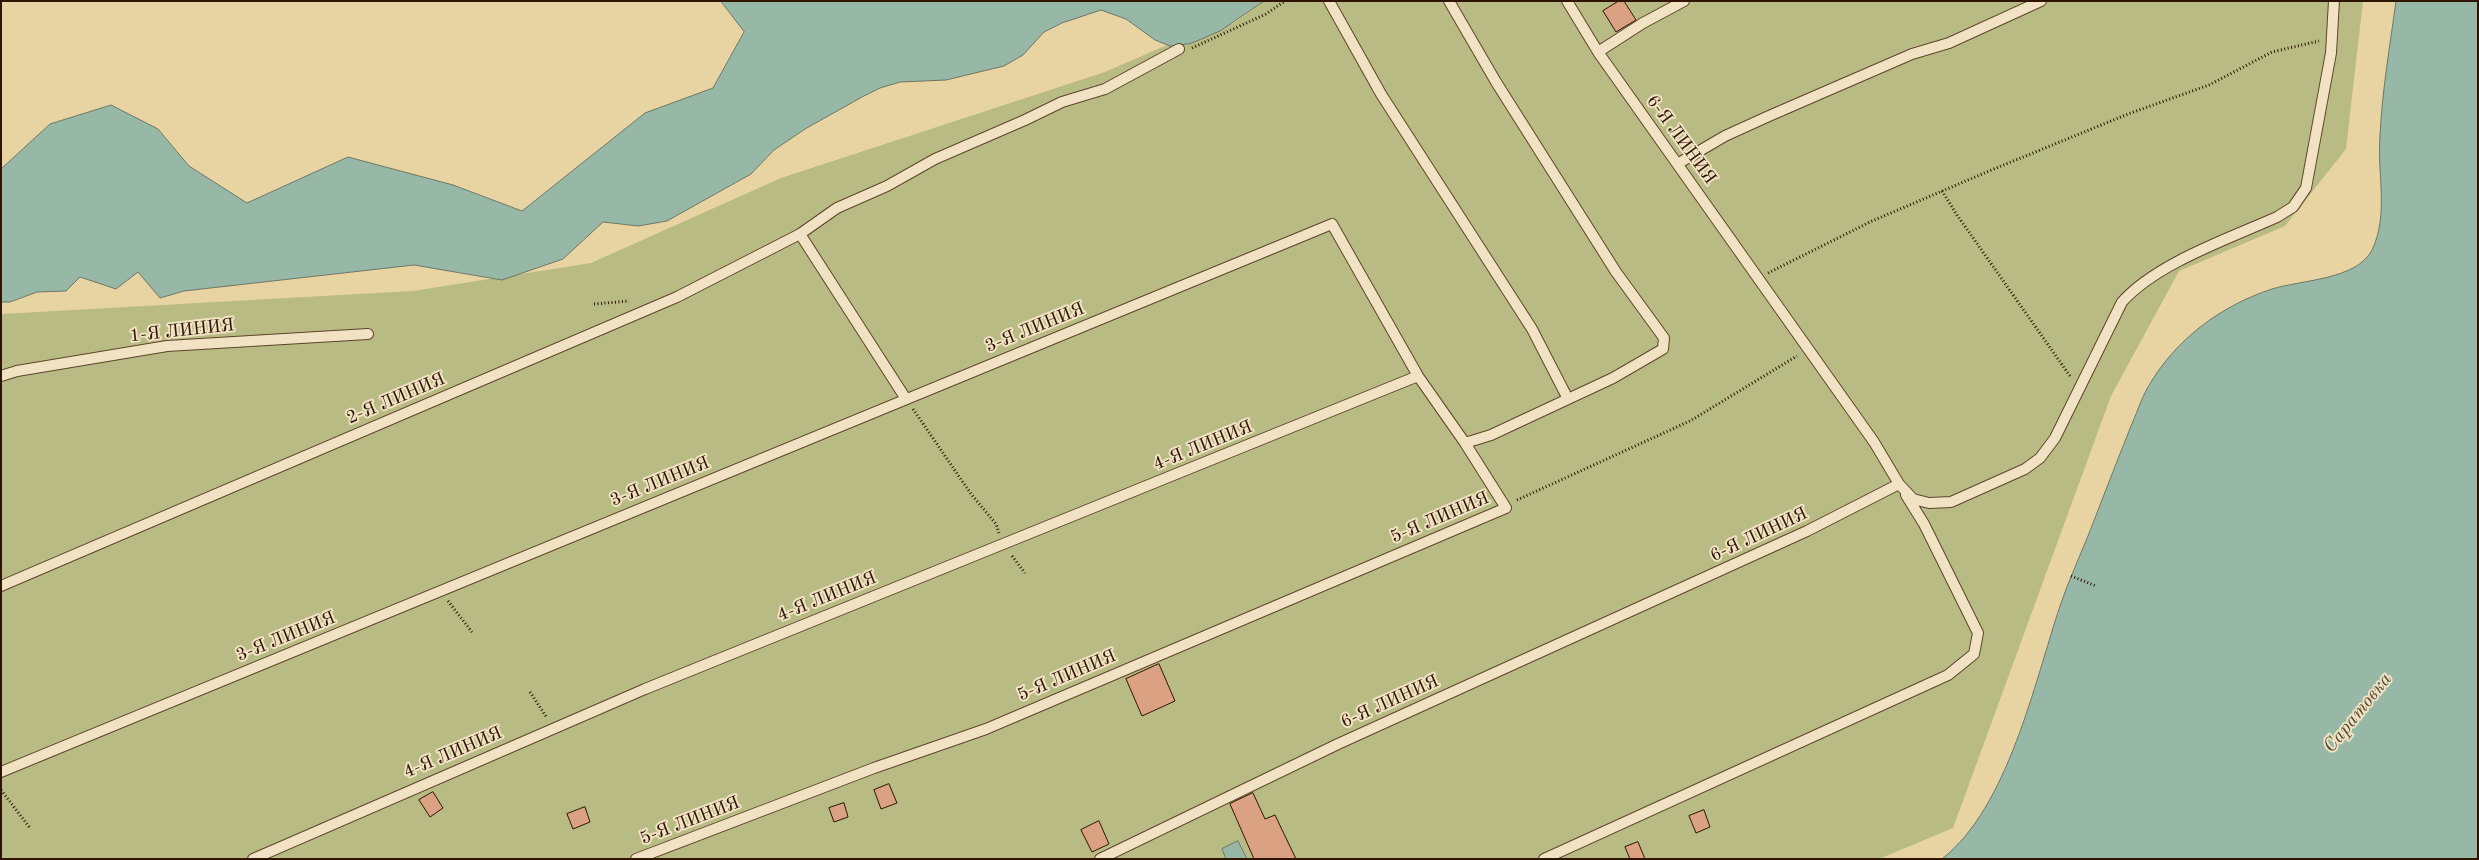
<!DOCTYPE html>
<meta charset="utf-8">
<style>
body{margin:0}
#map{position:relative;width:2479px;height:860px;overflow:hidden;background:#e8d3a3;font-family:"Old Standard TT",serif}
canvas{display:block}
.frame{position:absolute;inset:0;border:2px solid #2f1501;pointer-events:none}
</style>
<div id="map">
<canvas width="2479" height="860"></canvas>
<div class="frame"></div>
</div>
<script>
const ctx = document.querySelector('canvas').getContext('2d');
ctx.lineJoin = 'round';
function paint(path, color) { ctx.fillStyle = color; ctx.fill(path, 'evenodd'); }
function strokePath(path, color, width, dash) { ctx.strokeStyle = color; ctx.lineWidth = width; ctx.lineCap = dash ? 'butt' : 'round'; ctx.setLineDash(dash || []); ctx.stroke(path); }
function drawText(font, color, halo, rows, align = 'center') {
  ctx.font = font + ' "Old Standard TT",serif'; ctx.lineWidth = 4; ctx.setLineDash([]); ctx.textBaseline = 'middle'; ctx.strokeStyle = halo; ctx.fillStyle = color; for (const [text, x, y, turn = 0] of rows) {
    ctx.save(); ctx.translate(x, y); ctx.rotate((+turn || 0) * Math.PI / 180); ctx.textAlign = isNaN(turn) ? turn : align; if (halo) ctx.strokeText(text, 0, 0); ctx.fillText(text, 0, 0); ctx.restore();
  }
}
const green = new Path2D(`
 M1264,1H2363L2346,149L2285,226L2179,271L2111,396L1953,828L1879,859H1V314L413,291L591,263L781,178L1105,72L1167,45L1234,23Z`);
const water = new Path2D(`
 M721,1H1264L1220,31L1192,43L1176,46H1170L1155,40L1126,19L1101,10L1062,23L1044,32L1023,55L1004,66L946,80L900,82L880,88L862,97L805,129L774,150L751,174L667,221L638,226L603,222L563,259L502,280L414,265L184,291L160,298L138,272L116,289L80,277L66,291L37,292L10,302H1V169L50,124L111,105L158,129L189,166L247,203L348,157L453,185L522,211L645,113L713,88L744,32Z
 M2396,1H2478V859H1942C2008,807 2034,684 2060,606C2070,576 2084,548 2095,518C2107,487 2119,456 2131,426C2137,413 2141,399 2148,387C2175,340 2220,306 2272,289C2300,280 2357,280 2372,250C2389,215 2377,174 2380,136C2382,91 2390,46 2396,1Z
 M1238,841L1247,859H1226L1222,849Z`);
const building = new Path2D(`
 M1619,1H1624L1636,20L1616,32L1603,11Z
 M1159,664L1175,701L1142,716L1126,679Z
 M889,784L897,803L881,809L874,790Z
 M433,792L443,808L430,817L419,800Z
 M1253,793L1265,819L1275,815L1296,859H1254L1230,804Z
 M844,803L848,817L834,822L829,808Z
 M585,807L590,822L573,829L567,814Z
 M1704,810L1710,827L1696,833L1689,816Z
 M1099,821L1109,844L1092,852L1081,830Z
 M1638,842L1645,859H1630L1625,847Z`);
const path = new Path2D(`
 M1192,48L1266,14L1285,1
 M1942,191L1957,215L2070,376
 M1768,273L1872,221L1989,171L2128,114L2209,85L2272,52L2319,41
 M594,304L629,301
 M913,409L971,494L996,524L999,533
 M1517,500L1690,421L1797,356
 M1012,556L1025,573
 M2071,576L2096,586
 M448,601L472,632
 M530,692L547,718
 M1,790L30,828`);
const service = new Path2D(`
 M1329,1L1381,94L1532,329L1568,399
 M1449,1L1496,82L1616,272L1664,338L1663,349L1613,378L1491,435L1465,443
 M1598,52L1643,23L1684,1
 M1679,163L1725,136L1769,116L1912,54L1949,43L2041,1
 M800,234L906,399
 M1,376L17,371L167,346L368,334
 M1899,484L1913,499L1929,503L1951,502L2025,469L2040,458L2055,438L2122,302C2157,263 2228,239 2277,217L2293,207L2306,188L2331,53L2334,1
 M1,586L677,297L800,234L837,208L887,186L935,159L1025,120L1062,102L1105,89L1179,49
 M1,772L1332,224L1418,376L1465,443L1506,508L986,729L874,768L636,859
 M253,859L645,689L1418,376
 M1100,859L1338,744L1807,531L1899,484L1874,442L1598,52L1567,1
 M1544,859L1948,675L1974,654L1978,633L1924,524L1906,495`);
const streetNames = [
 ["6-Я ЛИНИЯ",1681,140,54],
 ["3-Я ЛИНИЯ",1035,328,-22],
 ["1-Я ЛИНИЯ",182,331,-6],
 ["2-Я ЛИНИЯ",396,399,-23],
 ["4-Я ЛИНИЯ",1203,446,-22],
 ["3-Я ЛИНИЯ",660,482,-22],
 ["5-Я ЛИНИЯ",1440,518,-23],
 ["6-Я ЛИНИЯ",1759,535,-25],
 ["4-Я ЛИНИЯ",827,597,-22],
 ["3-Я ЛИНИЯ",286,637,-22],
 ["5-Я ЛИНИЯ",1067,676,-23],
 ["6-Я ЛИНИЯ",1390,702,-24],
 ["4-Я ЛИНИЯ",453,753,-23],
 ["5-Я ЛИНИЯ",690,821,-21]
];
const waterNames = [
 ["Саратовка",2358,713,-51]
];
paint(green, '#b8bc84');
paint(water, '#97b8a7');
strokePath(water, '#6d7765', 1);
paint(building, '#daa283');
strokePath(building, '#2f1501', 1);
strokePath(service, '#5d442a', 12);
strokePath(path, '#2f1501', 3, [1, 2.5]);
strokePath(service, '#f0e2c3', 10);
drawText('18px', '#2f1501', '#f0e2c3', streetNames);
drawText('italic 19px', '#4e4633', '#f0e2c3', waterNames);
</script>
